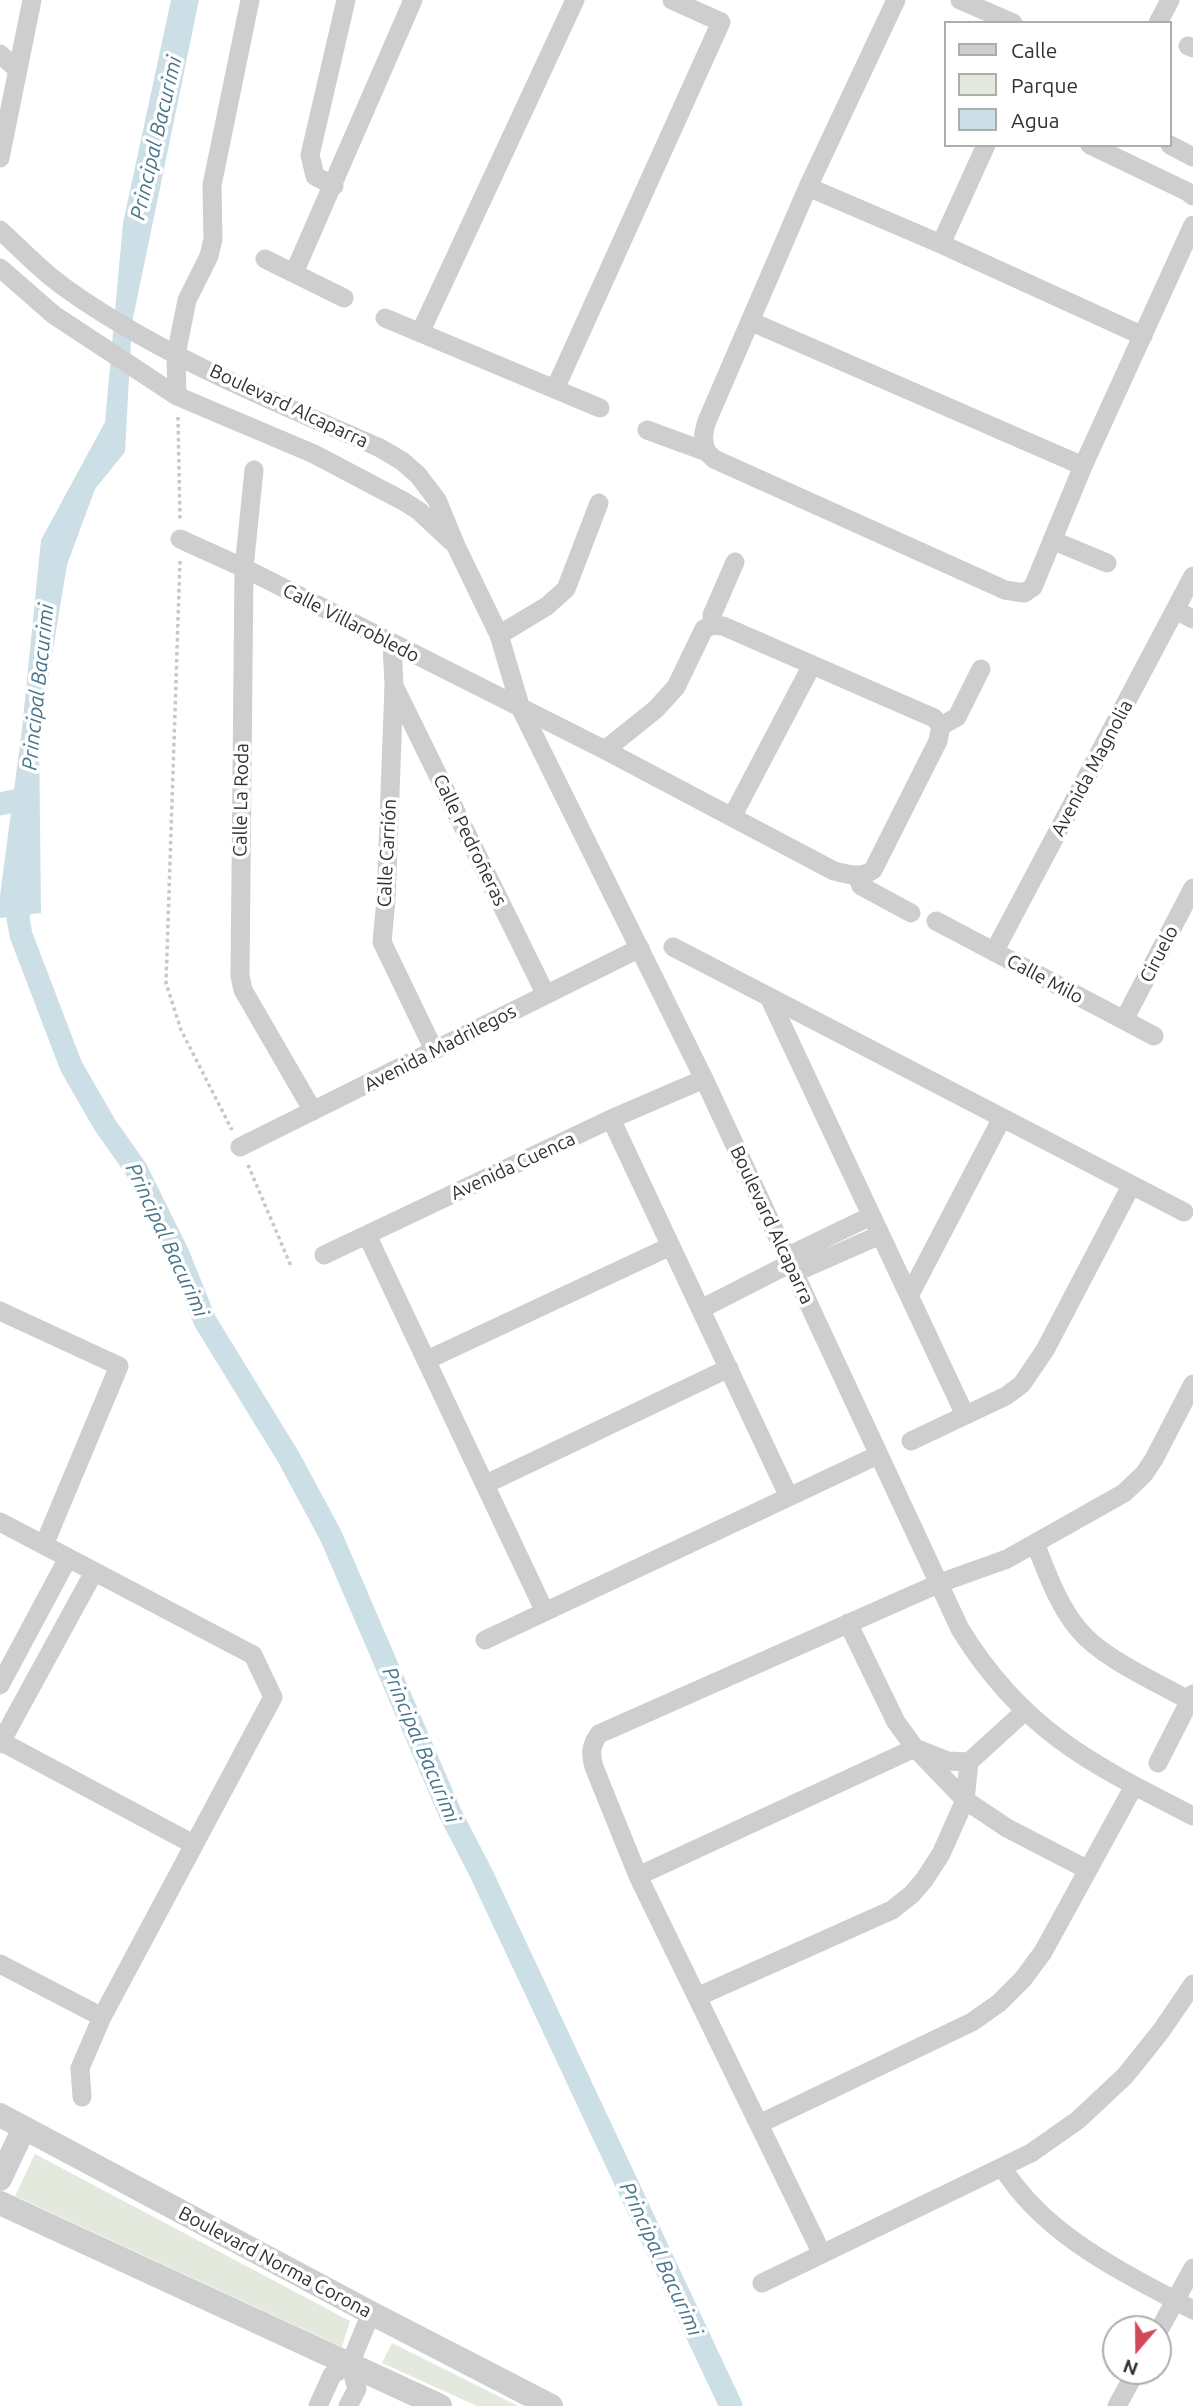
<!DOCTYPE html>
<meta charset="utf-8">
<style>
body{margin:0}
#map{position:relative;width:1193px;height:2406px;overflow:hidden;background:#fff;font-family:Ubuntu,sans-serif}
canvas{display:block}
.legend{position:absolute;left:944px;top:21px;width:228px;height:126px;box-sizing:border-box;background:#fff;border:2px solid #adadad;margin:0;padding:9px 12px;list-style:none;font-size:21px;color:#313131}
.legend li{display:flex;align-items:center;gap:14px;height:35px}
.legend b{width:35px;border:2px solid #adadad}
.north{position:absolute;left:1102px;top:2315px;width:70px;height:70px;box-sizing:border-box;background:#fff;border:2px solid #adadad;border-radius:50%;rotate:200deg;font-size:19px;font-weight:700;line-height:28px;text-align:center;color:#313131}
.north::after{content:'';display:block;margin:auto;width:24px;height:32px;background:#d2485b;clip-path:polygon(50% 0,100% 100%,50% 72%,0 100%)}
</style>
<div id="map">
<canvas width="1193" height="2406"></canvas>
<ul class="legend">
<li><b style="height:9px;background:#cecece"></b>Calle</li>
<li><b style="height:19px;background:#e4e9de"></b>Parque</li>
<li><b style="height:19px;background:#ccdfe7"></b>Agua</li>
</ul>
<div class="north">N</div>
</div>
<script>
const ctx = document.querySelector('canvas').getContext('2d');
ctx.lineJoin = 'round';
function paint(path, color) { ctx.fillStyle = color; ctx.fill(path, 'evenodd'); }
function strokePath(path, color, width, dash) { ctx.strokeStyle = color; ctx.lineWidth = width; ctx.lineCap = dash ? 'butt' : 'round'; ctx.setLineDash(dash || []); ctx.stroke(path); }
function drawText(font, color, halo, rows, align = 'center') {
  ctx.font = font + ' Ubuntu,sans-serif'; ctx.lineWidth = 7; ctx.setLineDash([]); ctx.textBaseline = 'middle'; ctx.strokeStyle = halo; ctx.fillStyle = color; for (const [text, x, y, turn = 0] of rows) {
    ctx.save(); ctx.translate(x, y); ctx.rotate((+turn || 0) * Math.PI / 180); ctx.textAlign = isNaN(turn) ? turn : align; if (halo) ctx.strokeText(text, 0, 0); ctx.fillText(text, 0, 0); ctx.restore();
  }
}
const green = new Path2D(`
 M35,2154L350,2321L342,2347L15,2196Z
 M392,2343L518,2406H477L382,2363Z`);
const water = new Path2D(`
 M171,0H199L132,323L125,452L95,489L67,565L39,733L41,913L0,918V896L22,729L41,540L105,422L123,223Z`);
const canal = new Path2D(`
 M0,804L28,798
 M24,885L18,918L21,935L71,1066L105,1125L136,1169L178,1254L205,1321L289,1458L331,1536L450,1813L481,1873L731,2406`);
const path = new Path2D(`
 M178,417L180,522
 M180,561L166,983L181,1030L232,1130
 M248,1165L291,1266`);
const minor = new Path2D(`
 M960,0L1013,23
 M1158,23L1170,0
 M1188,46L1193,48
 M0,54L17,69
 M1090,145L1188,192L1193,196
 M1170,145L1193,157
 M0,158L32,0
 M334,186L315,176L310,155L346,0
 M808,187L941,244L1143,336
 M0,230C21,249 41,271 64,287C156,354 276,402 380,448L402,461L418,475L437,500L456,546L499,635L521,709L704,1079L960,1629C1022,1730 1091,1764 1193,1816
 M941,244L986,145
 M265,259L344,298
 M0,268L54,315L177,396L314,454L405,502L419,511L451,541
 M294,273L413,0
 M385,318L600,408
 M752,322L1083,466
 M420,333L575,0
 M555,389L721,22L672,0
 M177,396L176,355L187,300L209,256L213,239L212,185L250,0
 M647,430L707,452L714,459L1005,590L1024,593L1033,587L1083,466L1193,225
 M707,452C702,441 703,433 707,421L808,187L896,0
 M254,470L244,568L240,976L243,990L313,1111
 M180,539L244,568L605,750L834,871C848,874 860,879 873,870L938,741L941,726L934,718L723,626L713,625L704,629L676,687L656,709L605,750
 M1052,540L1107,563
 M1175,610L1193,619
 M713,625L712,615L735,562
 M499,635L547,606L566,589L599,503
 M392,644L394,685L386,900L382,942L434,1050
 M395,688L546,995
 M941,726L957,717L981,669
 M732,817L812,665
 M857,876L861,886L911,913
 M936,921L1154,1036
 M673,947L1184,1212
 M994,952L1193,576
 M769,997L965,1415
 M1124,1020L1193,888
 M611,1119L789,1497
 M240,1147L640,948
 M367,1235L545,1612
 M324,1255L611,1119L704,1079
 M786,1257L871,1216
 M794,1273L880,1235
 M909,1296L1002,1118
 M701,1309L789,1264
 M0,1311L119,1366L44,1545
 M427,1360L671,1246
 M911,1441L1006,1396L1022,1384L1045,1350L1131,1186
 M486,1484L729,1368
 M0,1522L253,1655L273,1697L102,2017L80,2068L82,2097
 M1035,1543C1047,1573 1058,1605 1079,1630C1103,1659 1157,1682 1190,1701
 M848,1623L896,1722L915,1748L965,1800L1007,1828L1088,1870
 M485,1640L878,1455
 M0,1685L68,1558
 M0,1741L193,1844
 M0,1744L94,1572
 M1158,1763L1193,1694
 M638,1876L915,1748L948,1761L969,1762
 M0,1964L102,2017
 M697,1997L892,1910L912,1894L924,1880L941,1854L965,1800L969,1762L1025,1711
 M759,2124L972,2022L999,2003L1023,1979L1043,1952L1134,1786
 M1002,2167C1046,2237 1123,2272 1193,2310
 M822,2254L638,1876L594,1767C590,1753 591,1745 599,1734L940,1583L1007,1559L1124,1493L1144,1474L1154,1459L1193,1384
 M762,2283L1031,2153L1078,2120L1125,2076L1161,2031L1193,1984
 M1158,2332L1193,2268
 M350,2364L371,2313
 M318,2406L332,2375L350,2364
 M348,2406L357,2389L350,2364
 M1117,2406L1136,2371`);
const tertiary = new Path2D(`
 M0,2115L371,2313L551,2406
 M0,2179L24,2128
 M0,2203L440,2406`);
const streetNames = [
 ["Boulevard Alcaparra",289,406,25],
 ["Calle Villarobledo",351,623,27],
 ["Avenida Magnolia",1092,768,-62],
 ["Calle La Roda",241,800,-89],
 ["Calle Pedroñeras",470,840,64],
 ["Calle Carrión",387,853,-87],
 ["Ciruelo",1159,954,-63],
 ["Calle Milo",1045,979,28],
 ["Avenida Madrilegos",440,1048,-27],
 ["Avenida Cuenca",513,1166,-25],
 ["Boulevard Alcaparra",772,1225,65],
 ["Boulevard Norma Corona",275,2262,28]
];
const waterNames = [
 ["Principal Bacurimi",156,138,-77],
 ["Principal Bacurimi",38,687,-84],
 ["Principal Bacurimi",167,1240,65],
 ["Principal Bacurimi",421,1745,67],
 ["Principal Bacurimi",661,2259,65]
];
paint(green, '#e4e9de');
paint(water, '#ccdfe7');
strokePath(canal, '#ccdfe7', 23);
strokePath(path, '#c8c8c8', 3.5, [3.5, 3.5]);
strokePath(minor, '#cecece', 19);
strokePath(tertiary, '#cecece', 24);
drawText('19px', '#313131', '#fff', streetNames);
drawText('italic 21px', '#47758a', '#fff', waterNames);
</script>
